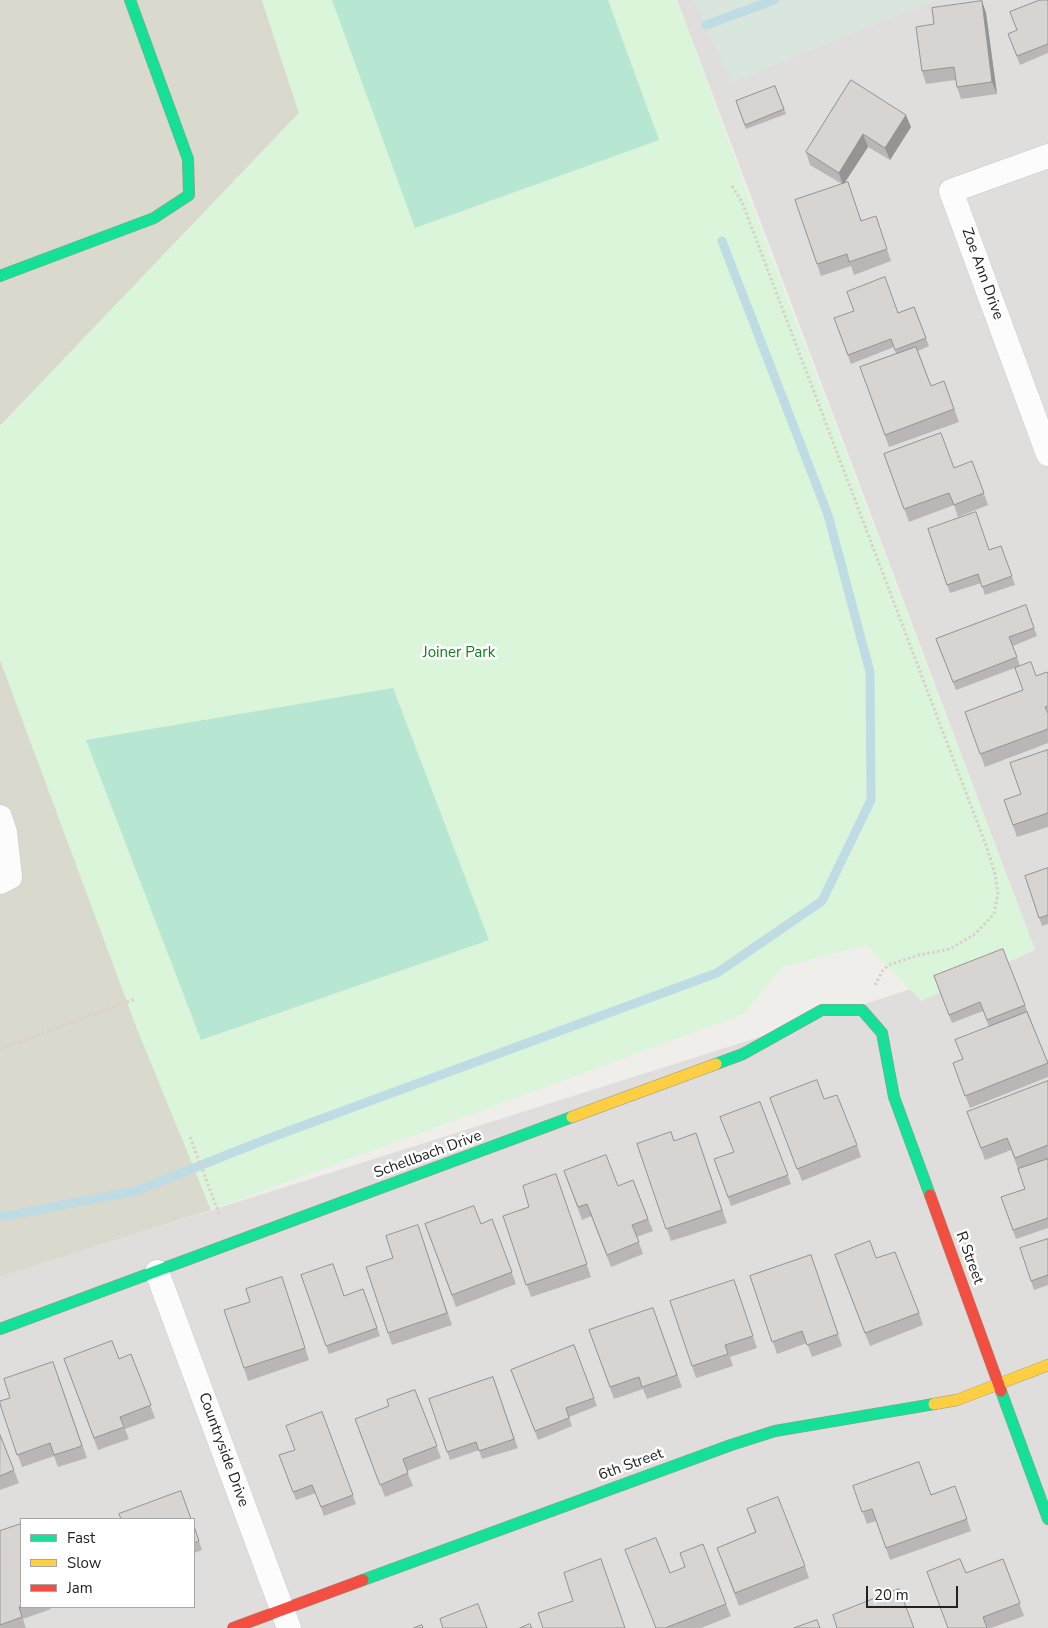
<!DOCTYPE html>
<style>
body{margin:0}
#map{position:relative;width:1048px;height:1628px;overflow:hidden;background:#f0eeeb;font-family:"Nunito Sans",sans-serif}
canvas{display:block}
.legend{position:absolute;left:20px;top:1518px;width:175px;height:90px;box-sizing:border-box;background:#fff;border:1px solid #a7a7a7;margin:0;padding:6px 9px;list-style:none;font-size:15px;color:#222}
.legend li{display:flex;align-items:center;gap:10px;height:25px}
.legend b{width:25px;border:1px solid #a7a7a7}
.scale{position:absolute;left:866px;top:1586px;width:92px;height:22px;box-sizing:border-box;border:2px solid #222;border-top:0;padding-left:6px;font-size:15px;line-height:18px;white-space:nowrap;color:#222;-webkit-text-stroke:4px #fff;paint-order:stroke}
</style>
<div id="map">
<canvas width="1048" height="1628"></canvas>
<ul class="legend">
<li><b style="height:6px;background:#16e098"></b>Fast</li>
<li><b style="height:6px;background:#ffcf43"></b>Slow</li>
<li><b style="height:6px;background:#f24e42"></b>Jam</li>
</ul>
<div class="scale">20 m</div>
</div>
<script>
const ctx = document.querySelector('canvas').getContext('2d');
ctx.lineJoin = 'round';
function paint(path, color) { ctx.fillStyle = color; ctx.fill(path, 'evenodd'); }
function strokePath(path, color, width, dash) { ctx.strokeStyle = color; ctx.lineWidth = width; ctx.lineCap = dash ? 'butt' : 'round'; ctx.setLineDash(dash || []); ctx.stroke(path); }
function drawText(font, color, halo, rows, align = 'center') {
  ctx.font = font + ' "Nunito Sans",sans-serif'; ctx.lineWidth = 5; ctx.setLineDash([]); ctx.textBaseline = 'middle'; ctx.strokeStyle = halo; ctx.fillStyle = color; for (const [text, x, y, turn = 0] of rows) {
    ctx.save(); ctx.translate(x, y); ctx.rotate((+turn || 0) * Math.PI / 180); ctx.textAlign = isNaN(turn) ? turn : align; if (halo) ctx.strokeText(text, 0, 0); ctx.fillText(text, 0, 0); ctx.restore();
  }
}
const residential = new Path2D(`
 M677,0H1048V1628H0V1277L1035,950ZM21,1519H194V1607H21Z`);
const construction = new Path2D(`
 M0,0H262L299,113L0,426Z
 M0,656L211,1210L0,1277Z`);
const wetland = new Path2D(`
 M694,0H936L732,82Z`);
const park = new Path2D(`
 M262,0H677L751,204L1035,950L921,1001L867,945L782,967L744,1014L211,1210L137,1029L0,660V426L299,113Z`);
const pitch = new Path2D(`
 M332,0H608L659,140L415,228Z
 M393,688L489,940L201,1040L86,740Z`);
const stream = new Path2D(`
 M706,25L774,0
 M0,1217L136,1191L267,1139L717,973L822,901L871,800L870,672L828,515L722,241`);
const path = new Path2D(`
 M732,186L742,202L987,848L995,874L998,894L994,914L975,934L950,949L919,955L889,965L883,970L875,985
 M0,1049L135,999
 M190,1137L220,1216`);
const street = new Path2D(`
 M1048,156L951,191L1048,454
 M0,817L5,832L10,877L0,882
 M157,1272L289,1628`);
const fast = new Path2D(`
 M0,276L154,218L189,195L188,159L130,0
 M716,1064L743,1054L822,1010H862L882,1033L894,1097L930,1195
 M0,1329L572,1117
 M1001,1391L1048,1519
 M363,1580L731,1445L775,1431L934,1404`);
const slow = new Path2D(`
 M572,1117L716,1064
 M934,1404L957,1400L1048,1365`);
const jam = new Path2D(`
 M930,1195L1001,1391
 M233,1628L363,1580`);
const wall = new Path2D(`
 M1048,0V53L1020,65L1008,34L1017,30Z
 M982,1L986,13L997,94L961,99L957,87L956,80L926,84L922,71Z
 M851,80L911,127L890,160L868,147L844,184L862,221L880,229L891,261L854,275L851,266L821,276L817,264L842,184L810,165L806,152Z
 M775,86L786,114L746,129L736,101Z
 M914,307L929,346L918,351L931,386L944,381L959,422L889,447L860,367L896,354L894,347L851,364L834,318L898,313Z
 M884,454L954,468L972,461L988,505L958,517L954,505L909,522Z
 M928,529L989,550L1001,546L1015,585L985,595L981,583L950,593Z
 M1026,605L1037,636L1013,646L1020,666L956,690L936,639Z
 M1048,674V743L985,767L965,712L1023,690L1036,676Z
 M1048,750V827L1017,837L1004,800L1021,794Z
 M1048,868V924L1042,926L1025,876Z
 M934,976L1025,1005L1048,1064V1077L970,1108L953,1063L962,1059L989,1027L983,1011L952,1023Z
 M1048,1081V1228L1016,1239L1001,1197L1025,1189L1018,1169L1011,1150L985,1160L967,1112Z
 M770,1098L824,1099L857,1145L861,1157L802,1181Z
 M760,1102L791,1184L731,1206L714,1159L734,1152Z
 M696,1133L727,1223L671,1241L637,1144L674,1141Z
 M564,1171L618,1186L633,1180L653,1231L637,1237L643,1254L611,1267L591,1216L582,1220Z
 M556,1174L591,1277L531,1297L503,1216L529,1207Z
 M492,1219L516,1284L456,1307L425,1224H481Z
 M418,1225L452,1325L392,1345L388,1333L393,1258Z
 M1048,1239V1285L1034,1290L1020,1248Z
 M811,1255L842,1346L812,1357L807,1343L777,1354L750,1276Z
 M876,1258L919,1313L923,1325L870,1346L839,1267Z
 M301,1275L344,1296L363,1289L380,1336L329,1354Z
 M282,1277L309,1360L248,1381L244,1368L250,1302Z
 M734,1280L757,1348L730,1357L733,1366L696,1378L692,1366Z
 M653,1308L682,1387L647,1399L643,1389L614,1399L589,1330Z
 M574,1345L597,1406L569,1417L572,1426L538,1440L511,1370Z
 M131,1354L155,1418L125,1429L129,1439L98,1450L64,1359H119Z
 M53,1362L87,1458L58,1467L54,1456L22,1467L0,1404L10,1398Z
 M493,1377L518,1448L482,1459L479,1450L450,1460L429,1399Z
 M415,1390L441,1458L407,1471L413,1486L385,1497L359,1431L389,1406Z
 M322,1412L356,1504L324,1516L316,1493L296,1500L279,1455L294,1450Z
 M0,1435L19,1483L0,1490Z
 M853,1486L931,1495L955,1486L971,1531L890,1560L876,1521L867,1524Z
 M747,1509L805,1566L809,1578L739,1606L717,1548L755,1532Z
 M21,1525V1607H50L51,1609L23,1619L26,1628H0V1531Z
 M194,1526L202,1550L194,1553Z
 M1003,1559L1024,1616L991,1628H948L966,1573Z
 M670,1573L726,1604L731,1616L701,1628H655Z`);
const shadedWall = new Path2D(`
 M982,1L986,13L997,94L992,82Z
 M906,115L911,127L890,160L885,148Z
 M863,134L868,147L843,185L839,173Z`);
const building = new Path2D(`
 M1040,0H1048V44L1017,56L1008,34L1017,30L1010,12Z
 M982,1L992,82L957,87L954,67L922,71L916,27L934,24L932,8Z
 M851,80L906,115L885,148L863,134L839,173L806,152Z
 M775,86L784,109L745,125L736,101Z
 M848,182L861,221L876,216L887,249L849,262L847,254L817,264L795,200Z
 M885,277L898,313L914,307L926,338L895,350L891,339L848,355L834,318L854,311L847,292Z
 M916,347L931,386L944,381L954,409L885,435L860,367Z
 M941,433L954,468L972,461L984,493L954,505L949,493L904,509L884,454Z
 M976,512L989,550L1001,546L1012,576L982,587L978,574L947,585L928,529Z
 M1026,605L1034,628L1009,637L1017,657L953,682L936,639Z
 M1031,662L1036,676L1047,672L1048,674V706L1045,707L1048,713V729L980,754L965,712L1023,690L1015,668Z
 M1048,750V813L1013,825L1004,800L1021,794L1010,763Z
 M1048,868V915L1039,918L1025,876Z
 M1003,949L1025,1005L987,1020L980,1002L949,1015L934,976Z
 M1027,1012L1048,1063L965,1096L953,1063L963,1059L955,1040Z
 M817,1080L824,1099L837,1095L857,1145L797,1169L770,1098Z
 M1048,1081V1145L1015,1158L1007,1138L981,1148L967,1112Z
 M760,1102L788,1175L728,1197L714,1159L734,1152L720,1117Z
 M671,1132L674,1141L696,1133L722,1210L666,1229L637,1144Z
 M606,1155L618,1186L633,1180L648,1219L632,1225L639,1242L607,1255L587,1204L578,1207L564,1171Z
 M1048,1159V1218L1013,1230L1001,1197L1025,1189L1018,1169Z
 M556,1174L587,1264L526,1285L503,1216L529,1207L523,1186Z
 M474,1206L481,1224L492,1219L512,1272L452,1295L425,1224Z
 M418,1225L447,1313L388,1333L366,1267L393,1258L386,1236Z
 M1048,1239V1275L1031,1281L1020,1248Z
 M870,1241L876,1258L895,1252L919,1313L865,1333L835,1255Z
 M811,1255L838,1334L807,1345L802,1331L772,1342L750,1276Z
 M333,1264L344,1296L363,1289L377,1328L326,1346L301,1275Z
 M282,1277L305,1348L244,1368L224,1310L250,1302L246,1289Z
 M734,1280L753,1336L725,1345L728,1354L692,1366L670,1301Z
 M653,1308L677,1375L642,1387L639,1377L610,1387L589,1330Z
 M112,1341L119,1359L131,1354L151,1405L120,1417L124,1427L94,1438L64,1359Z
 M574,1345L594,1398L566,1408L569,1418L535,1431L511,1370Z
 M53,1362L82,1446L54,1455L50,1443L17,1455L0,1404V1401L10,1398L4,1379Z
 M493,1377L514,1439L479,1451L476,1442L447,1452L429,1399Z
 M415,1390L437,1446L403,1459L408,1473L380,1485L355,1419L389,1406L387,1400Z
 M322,1412L353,1495L321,1507L312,1485L293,1492L279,1455L295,1450L286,1426Z
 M0,1435L14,1470L0,1476Z
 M919,1462L931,1495L955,1486L967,1519L886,1548L872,1509L862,1512L853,1486Z
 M181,1491L191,1519H121L119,1514Z
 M778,1497L805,1566L735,1593L717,1548L756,1532L747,1509Z
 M21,1524V1606L19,1607L22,1617L0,1625V1531Z
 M194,1526L199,1541L194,1543Z
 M656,1538L670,1573L685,1567L680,1553L703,1544L726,1604L665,1628H656L625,1550Z
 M601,1559L625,1628H543L538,1613L573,1601L564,1573Z
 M960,1559L966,1573L1003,1559L1020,1603L983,1617L987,1628H948L927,1572Z
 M899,1589L914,1628H837L833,1615Z
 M478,1604L487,1628H443L440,1619Z
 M817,1620L820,1628H794Z
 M530,1624L532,1628H520Z
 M422,1625L423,1628H414Z`);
const streetNames = [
 ["Zoe Ann Drive",982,274,70],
 ["Schellbach Drive",428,1155,-20],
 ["R Street",969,1258,70],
 ["Countryside Drive",223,1450,70],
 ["6th Street",631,1465,-20]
];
const parkNames = [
 ["Joiner Park",459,653]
];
paint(residential, '#dfdedc');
paint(construction, '#d9d9cd');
paint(wetland, '#d9e6de');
paint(park, '#daf5da');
paint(pitch, '#b7e6d2');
strokePath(stream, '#bfdbe3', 9);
strokePath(street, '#c9c8c7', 25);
strokePath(fast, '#999a82', 12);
strokePath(slow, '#999a82', 12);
strokePath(jam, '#999a82', 12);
strokePath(path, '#dccecd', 3, [2.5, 2.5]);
strokePath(street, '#fdfcfc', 24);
strokePath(fast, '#16e098', 11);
strokePath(slow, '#ffcf43', 11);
strokePath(jam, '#f24e42', 11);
paint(wall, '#b9b6b5');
paint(shadedWall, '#969493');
paint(building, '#d7d4d2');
strokePath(building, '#969493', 1);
drawText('15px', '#222', '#fff', streetNames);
drawText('15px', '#0c8416', '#fff', parkNames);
</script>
